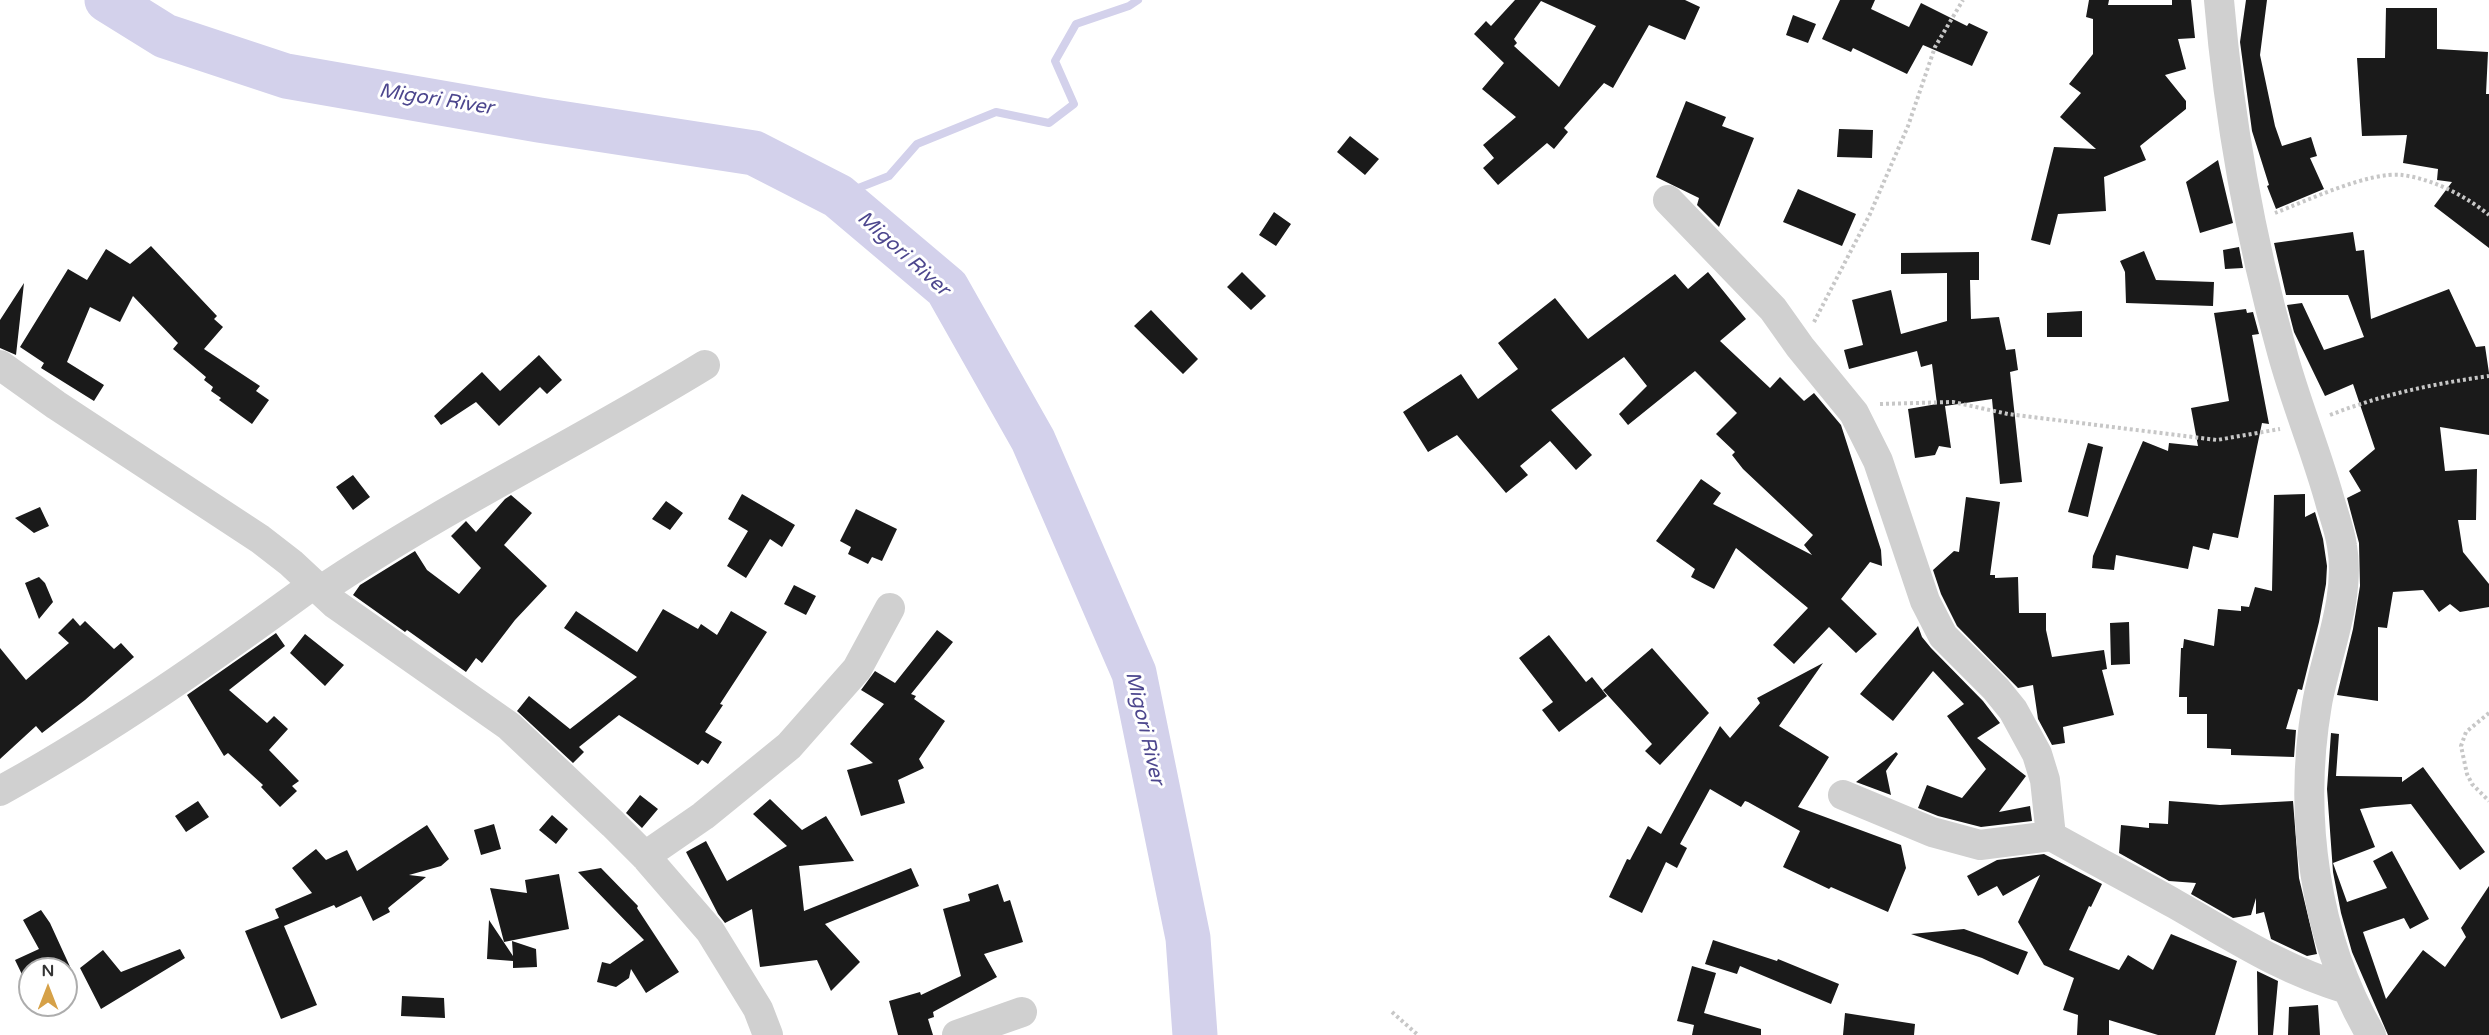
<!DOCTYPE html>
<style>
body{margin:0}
#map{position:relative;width:2489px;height:1035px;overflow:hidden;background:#fff;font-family:"Varela Round",sans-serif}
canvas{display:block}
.north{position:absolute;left:18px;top:957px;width:60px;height:60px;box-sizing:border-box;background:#fff;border:2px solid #adadad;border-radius:50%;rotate:0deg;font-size:16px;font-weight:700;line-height:24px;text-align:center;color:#333}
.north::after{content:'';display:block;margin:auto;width:21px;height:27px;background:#d6a148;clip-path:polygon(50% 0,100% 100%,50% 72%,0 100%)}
</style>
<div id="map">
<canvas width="2489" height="1035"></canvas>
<div class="north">N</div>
</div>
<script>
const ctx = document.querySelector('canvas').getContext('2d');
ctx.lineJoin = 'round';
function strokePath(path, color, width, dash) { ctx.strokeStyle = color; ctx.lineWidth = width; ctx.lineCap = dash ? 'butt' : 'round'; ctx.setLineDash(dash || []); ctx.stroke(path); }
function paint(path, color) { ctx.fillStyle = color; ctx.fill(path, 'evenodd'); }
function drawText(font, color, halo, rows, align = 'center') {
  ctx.font = font + ' "Varela Round",sans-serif'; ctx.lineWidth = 6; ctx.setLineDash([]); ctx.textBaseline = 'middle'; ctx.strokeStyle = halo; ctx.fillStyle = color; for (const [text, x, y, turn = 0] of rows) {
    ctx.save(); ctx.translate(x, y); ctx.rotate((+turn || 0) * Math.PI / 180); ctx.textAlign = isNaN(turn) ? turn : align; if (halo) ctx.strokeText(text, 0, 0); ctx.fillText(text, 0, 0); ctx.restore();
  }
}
const stream = new Path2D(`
 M838,196L889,176L917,144L996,112L1049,123L1074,104L1055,61L1076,24L1129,6L1138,0`);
const river = new Path2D(`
 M107,0L165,36L286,76L539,120L754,153L838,196L947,288L1033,440L1134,673L1188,938L1195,1035`);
const building = new Path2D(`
 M1515,0H1685L1700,7L1685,40L1649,25L1613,88L1604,83L1564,128L1568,132L1554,149L1547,143L1498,185L1483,168L1494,158L1483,145L1516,117L1482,89L1504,63L1474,34L1486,21L1491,26ZM1541,1L1596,26L1559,87L1514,46L1517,43L1514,39Z
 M1840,0H1875L1871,9L1909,27L1921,3L1967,26L1969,23L1988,32L1972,66L1923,45L1907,74L1853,48L1851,52L1822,39Z
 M2089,0H2109L2108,5H2172V0H2191L2195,38L2178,39L2186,69L2165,75L2186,101V109L2140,146L2146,160L2104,177L2106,211L2058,214L2050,245L2031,240L2054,147L2096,149L2060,117L2081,93L2069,84L2093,54V19L2086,17Z
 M2246,0H2267L2260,55L2275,126L2282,146L2311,137L2317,156L2310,158L2324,189L2276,209L2267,186L2269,185L2252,131L2240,42Z
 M2386,8H2437V49L2488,52L2486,94H2489V248L2434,206L2452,182L2437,180L2438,169L2403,163L2407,135L2362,136L2357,58H2385Z
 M1793,15L1816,24L1808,43L1786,35Z
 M1686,101L1726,117L1722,126L1754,138L1719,227L1697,205L1699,198L1656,177Z
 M1839,129L1873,130L1872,158L1837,157Z
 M1350,136L1379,159L1365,175L1337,152Z
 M2218,160L2233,223L2200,233L2186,182Z
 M1798,189L1856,214L1842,246L1783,222Z
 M1274,212L1291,224L1276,246L1259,235Z
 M2353,232L2356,251L2364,250L2371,319L2449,289L2476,347L2485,346L2489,373V435L2440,427L2445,471L2477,469L2476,520H2458L2463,552L2489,584V607L2460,612L2450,604L2439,612L2423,590L2393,592L2387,628L2378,627V701L2337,695L2353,629L2360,586L2359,543L2347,498L2361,491L2349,471L2375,449L2353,384L2325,396L2294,332L2287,305L2302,303L2324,350L2364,337L2348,295H2286L2274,243Z
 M151,246L217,316L214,319L223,327L204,349L260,386L256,391L269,400L252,424L219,400L221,398L211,391L213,387L204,380L206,377L173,349L178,343L133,296L120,322L90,307L67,362L104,385L94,401L41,368L44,363L20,347L68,269L87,280L106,249L130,264Z
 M2239,247L2243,268L2225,269L2223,250Z
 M2144,251L2156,280L2214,282L2213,306L2126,303L2125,272L2120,261Z
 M1979,252V280H1970L1971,319L1999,317L2006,350L2015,349L2018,370L2010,372L2022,482L2000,484L1992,399L1945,406L1951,448L1939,446L1935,455L1915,458L1908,409L1937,404L1932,364L1921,367L1917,351L1849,369L1844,350L1863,345L1852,300L1891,290L1901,334L1947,321V273L1901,274V253Z
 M1242,272L1266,296L1251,310L1227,287Z
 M1708,272L1746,319L1720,341L1770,388L1780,377L1804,401L1814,393L1841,425L1881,550L1882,566L1870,562L1841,599L1877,634L1856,653L1829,627L1794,664L1773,645L1808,608L1736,548L1714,589L1691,577L1695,569L1656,541L1701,479L1721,493L1713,504L1812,555L1804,545L1813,535L1743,469L1732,455L1735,452L1716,434L1737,413L1695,371L1628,425L1619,414L1647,386L1624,357L1551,410L1592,455L1576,470L1550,441L1520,466L1528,475L1506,493L1457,435L1428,452L1403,412L1461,374L1478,399L1518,369L1498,343L1555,298L1588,339L1675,274L1688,289Z
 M24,283L16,355L0,348V320Z
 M2246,309L2247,313L2253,312L2259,334L2252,335L2269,424L2262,423L2238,538L2213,533L2209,550L2193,546L2188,569L2116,555L2114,570L2092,568L2093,556L2143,441L2168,451L2169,443L2198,446L2191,408L2229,401L2214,313Z
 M1151,310L1198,359L1183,374L1134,326Z
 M2082,311V337H2047V313Z
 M539,355L562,380L547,394L540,387L499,426L476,402L441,425L434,416L482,372L500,391Z
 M2088,443L2103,447L2088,517L2068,512Z
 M353,475L370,497L353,510L336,487Z
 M742,494L795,525L782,547L770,539L746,578L727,566L748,531L728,519Z
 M2305,494V517L2315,512L2323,539L2327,566L2326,584L2319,622L2302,690L2298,689L2286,729L2296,730L2294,757L2231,755V749L2207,748V714H2187V697H2179L2181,648H2183L2184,639L2214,646L2218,609L2241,611V606L2249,607L2255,587L2272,591L2274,495Z
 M511,495L532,513L504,545L547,586L515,620L482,663L476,658L466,672L407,630L405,632L353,595L360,585L415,551L427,570L459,594L481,568L451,536L466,521L476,532L505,499Z
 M1966,497L2000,502L1990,575H1995V578L2018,577L2019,613H2046V630L2052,657L2104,650L2107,669L2102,670L2114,715L2063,727L2065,743L2052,745L2038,719L2033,685L2018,688L1957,626L1941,594L1933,570L1954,551L1959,552Z
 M666,501L683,513L670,530L652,519Z
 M40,507L49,526L34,533L15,518Z
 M856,509L897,529L882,561L872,557L868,564L848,554L851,547L840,541Z
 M39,577L45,583L53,602L39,619L25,583Z
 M794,585L816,596L806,615L784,604Z
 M663,609L698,629L701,624L717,635L731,611L767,632L720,704L723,705L705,732L722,742L708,764L702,760L698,765L619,715L579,747L584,752L573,763L517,711L529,696L570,729L637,677L564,628L576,611L637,652Z
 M73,618L80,626L85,621L114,649L121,643L134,657L85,700L42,733L36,726L0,759V648L26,680L69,643L58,633Z
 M2129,622L2130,664L2111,665L2110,623Z
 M1918,626L1922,637L1931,648L1983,701L2000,723L1977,738L2026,776L1999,812L2030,806L2032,821L1981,827L1938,816L1918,808L1927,785L1962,798L1986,769L1947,716L1964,704L1933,671L1893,721L1860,694Z
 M937,630L953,642L911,694L916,696L914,699L945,721L919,759L924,768L898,780L905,803L861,816L847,770L873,763L850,744L884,704L861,690L875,671L895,683Z
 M276,633L285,646L229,690L267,723L274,716L288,729L269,750L299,781L292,786L297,791L280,807L261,787L263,785L228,753L224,756L187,695Z
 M305,634L344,665L325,686L290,653Z
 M1549,635L1586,682L1592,677L1607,696L1559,732L1542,710L1553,702L1519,658Z
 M1652,648L1709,713L1660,765L1645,751L1652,744L1603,690Z
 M1823,663L1779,726L1829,757L1798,807L1901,845L1906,868L1888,912L1831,887L1829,889L1783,867L1800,831L1748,802L1745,801L1741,807L1710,789L1680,844L1687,848L1677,868L1666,862L1642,913L1609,897L1627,859L1630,860L1648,826L1661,834L1720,726L1730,738L1760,703L1757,698Z
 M2331,733L2339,734L2336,776L2402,777V782L2423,767L2485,852L2460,870L2411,804L2374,807L2360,809L2375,847L2333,863L2347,902L2387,888L2373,861L2392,851L2429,919L2410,929L2404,918L2363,932L2386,999L2423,950L2445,967L2466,937L2461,928L2489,886V1035H2388L2352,952L2341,913L2333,872L2327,789Z
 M1896,752L1898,754L1886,771L1891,795L1856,782Z
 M640,795L658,809L642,828L626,813Z
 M770,799L802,830L826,816L854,861L799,866L804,911L911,868L919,886L825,924L860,962L831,991L817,960L760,967L752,909L725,923L718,914L686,852L706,841L727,881L787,846L753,814Z
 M198,801L209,817L186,832L175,816Z
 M2169,801L2220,805L2293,801L2299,878L2317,954L2307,956L2271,939L2264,912L2256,914V898L2251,915L2233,918L2191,894L2196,883L2169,881L2119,853L2121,825L2149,828V823L2168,824Z
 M552,815L568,829L556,844L539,830Z
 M494,824L501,849L481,855L474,830Z
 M427,825L449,859L441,866L409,875L426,877L388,908L390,912L373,921L361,896L336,908L334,905L284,926L317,1005L281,1019L245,931L279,918L275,909L312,893L292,868L316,849L326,860L347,850L357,871Z
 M2044,854L2102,884L2091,907L2089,906L2069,950L2119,970L2128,955L2153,970L2171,934L2237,961L2215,1035H2158L2109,1020V1035H2077L2078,1015L2063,1010L2074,978L2044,965L2018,922L2040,875L2003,896L1997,886L1978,896L1967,876L1997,860Z
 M601,868L638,906L637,908L679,972L646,993L631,969L629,978L616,987L597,982L602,962L610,964L644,940L578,872Z
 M559,874L569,929L504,942L490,888L527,893L525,880Z
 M998,884L1004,902L1010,900L1023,942L984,954L997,977L933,1012L934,1017L928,1019L933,1035H898L889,1001L920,992L921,995L961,976L943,909L970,901L968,894Z
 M41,910L50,923L77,982L66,988V969H30V991L15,960L39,949L23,920Z
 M489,920L513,956L512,941L536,949L537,967L513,968V961L487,959Z
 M1964,929L2028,952L2018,975L1982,958L1911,934Z
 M1713,940L1777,961L1778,959L1839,984L1831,1004L1740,966L1737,974L1705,964Z
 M180,949L185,958L101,1009L80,968L103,950L121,972Z
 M1692,966L1716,973L1704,1013L1761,1029V1035H1692L1694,1025L1677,1021Z
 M2257,971L2278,981L2273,1035H2258Z
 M402,996L444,998L445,1018L401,1016Z
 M2318,1005L2320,1035H2288L2289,1007Z
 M1845,1013L1915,1024L1914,1035H1843Z`);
const path = new Path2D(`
 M2275,213C2306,201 2370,171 2402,175C2433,179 2466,196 2489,215
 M1814,322L1870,214L1908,126L1935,47L1963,0
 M1880,404L1953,402L2008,414L2217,440L2280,429
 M2330,415C2384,394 2432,384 2489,376
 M2489,713L2466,732L2461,746L2467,774L2472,784L2489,801
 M1392,1012L1418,1035`);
const street = new Path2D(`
 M2219,0C2229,119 2250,237 2282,352C2296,404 2317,453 2331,505C2335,518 2340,532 2342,546C2351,598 2326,654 2317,704C2298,814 2314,938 2371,1035
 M1668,200L1773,309L1800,347L1854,413L1878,461L1925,601L1943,636L1996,689L2013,710L2037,754L2045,780L2051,836C2092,859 2134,881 2175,904C2233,937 2282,970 2347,989
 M0,365L56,405L260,539L291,563L335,604L509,726L613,824L645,856L710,931L758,1009L768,1035
 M321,590C444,507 578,443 705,365
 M0,791C110,730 213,658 314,584
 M1843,795L1932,832L1980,845L2051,836
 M645,856L703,816L789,746L857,669L890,608
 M957,1035L1022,1012`);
const waterNames = [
 ["Migori River",436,100,9],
 ["Migori River",903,254,42],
 ["Migori River",1144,728,77]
];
strokePath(stream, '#d3d1eb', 8);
strokePath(river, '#d3d1eb', 45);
paint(building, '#1a1a1a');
strokePath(path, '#c7c7c7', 4, [3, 3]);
strokePath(street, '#d0d0d0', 30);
drawText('italic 20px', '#4d478e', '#fff', waterNames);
</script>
